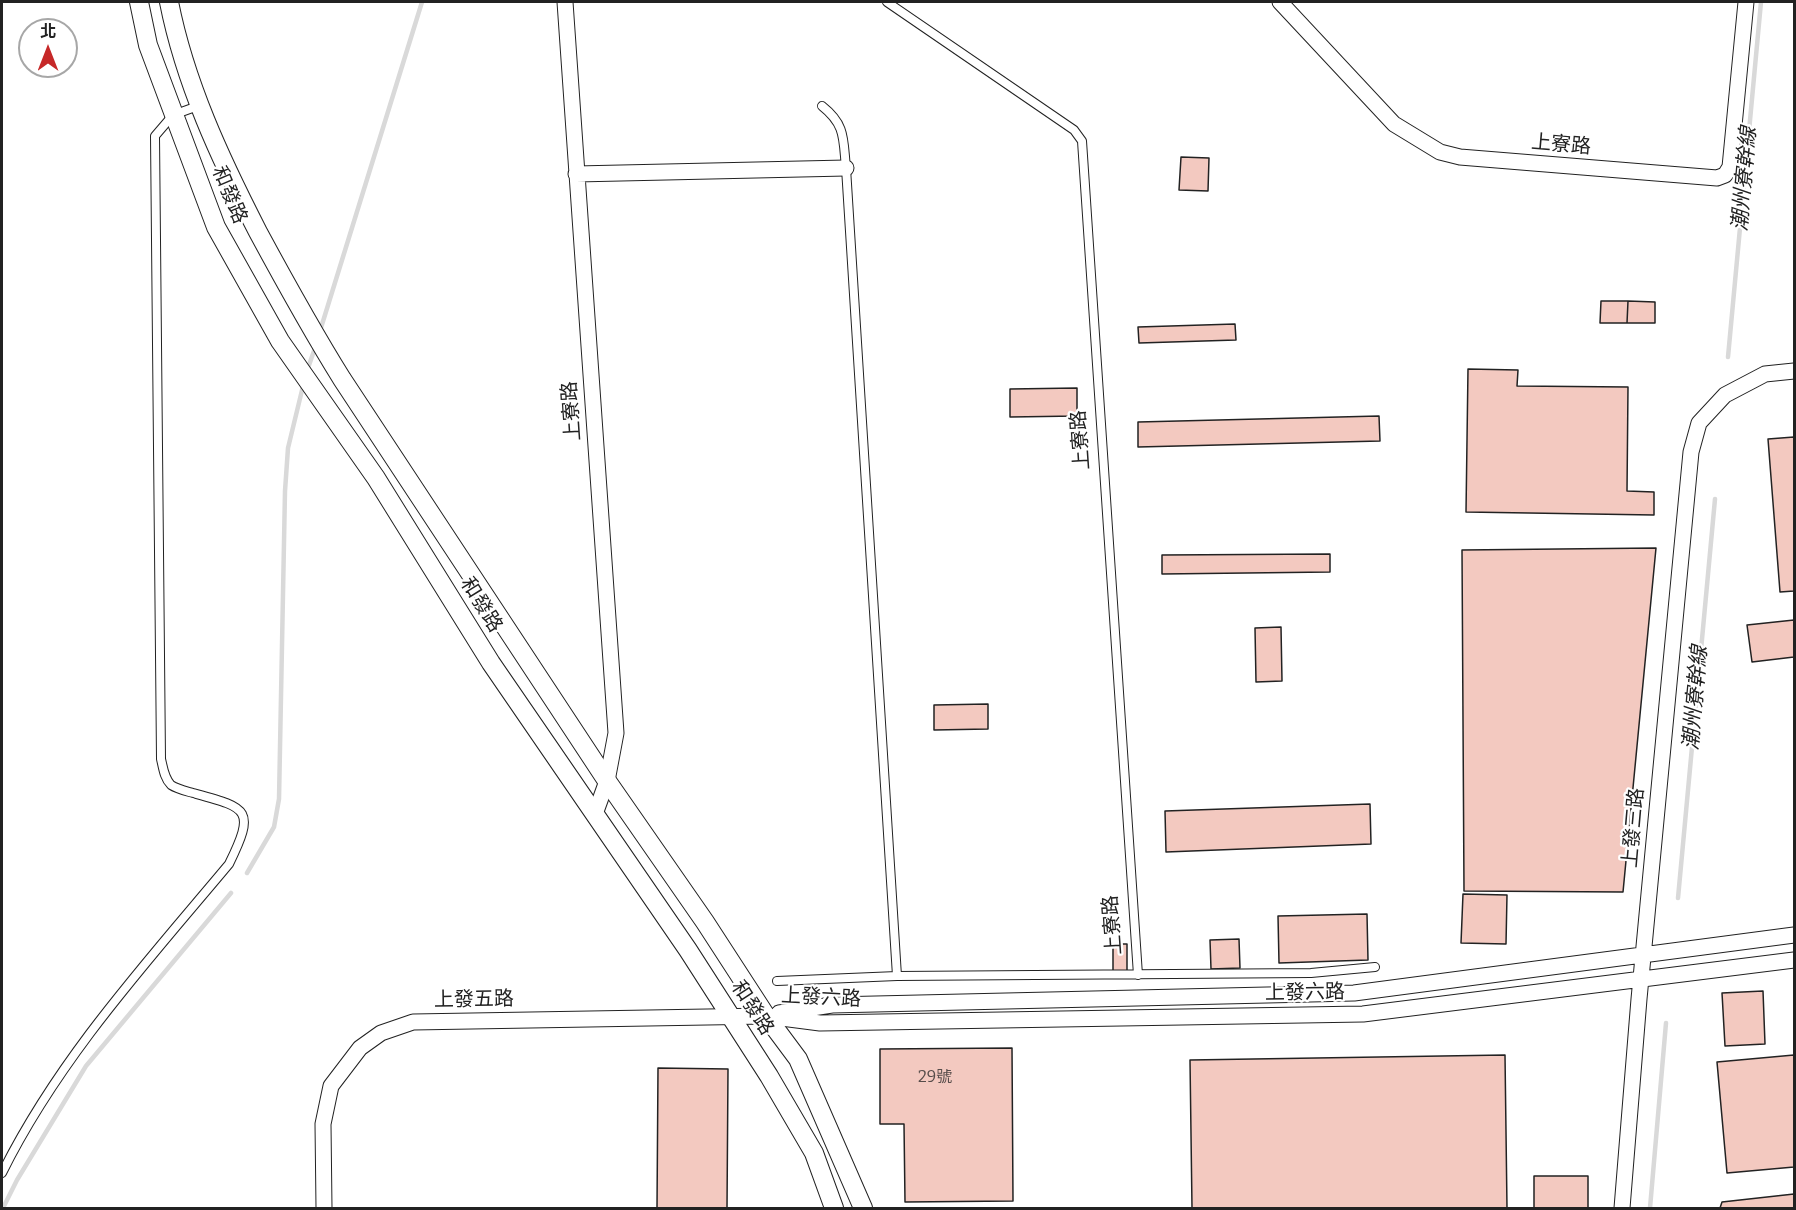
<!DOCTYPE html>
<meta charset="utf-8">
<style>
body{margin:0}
#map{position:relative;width:1796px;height:1210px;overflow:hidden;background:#fff;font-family:Bitter,"Noto Sans TC",serif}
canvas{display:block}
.frame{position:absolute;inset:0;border:3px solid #222;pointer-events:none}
.north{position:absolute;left:18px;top:18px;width:60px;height:60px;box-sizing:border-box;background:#fff;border:2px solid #a7a7a7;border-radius:50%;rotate:0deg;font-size:16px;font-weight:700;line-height:24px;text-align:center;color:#222}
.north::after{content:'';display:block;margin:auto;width:21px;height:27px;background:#c62828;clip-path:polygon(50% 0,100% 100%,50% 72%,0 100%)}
</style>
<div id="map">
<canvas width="1796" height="1210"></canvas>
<div class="frame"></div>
<div class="north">北</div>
</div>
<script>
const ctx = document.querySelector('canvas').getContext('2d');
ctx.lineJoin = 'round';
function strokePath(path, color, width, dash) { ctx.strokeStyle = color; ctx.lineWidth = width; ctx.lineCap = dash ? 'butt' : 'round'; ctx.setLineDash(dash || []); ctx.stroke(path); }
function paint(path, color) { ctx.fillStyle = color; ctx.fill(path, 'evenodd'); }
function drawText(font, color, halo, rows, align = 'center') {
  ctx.font = font + ' Bitter,"Noto Sans TC",serif'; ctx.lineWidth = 4.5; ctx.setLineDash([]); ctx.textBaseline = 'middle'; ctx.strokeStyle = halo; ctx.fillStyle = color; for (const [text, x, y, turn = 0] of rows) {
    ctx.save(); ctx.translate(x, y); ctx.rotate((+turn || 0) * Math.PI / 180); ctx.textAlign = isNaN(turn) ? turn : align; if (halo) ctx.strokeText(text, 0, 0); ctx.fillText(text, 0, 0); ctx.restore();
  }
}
const stream = new Path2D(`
 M320,331L422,2
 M1728,357L1761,2
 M307,371L316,345
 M247,873L274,827L279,799L285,491L288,448L304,382
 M1678,898L1715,499
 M3,1208L17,1180L86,1066L231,893
 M1650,1208L1666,1023`);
const building = new Path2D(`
 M1181,157L1209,158L1208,191L1179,190Z
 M1601,301H1628L1627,323H1600Z
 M1628,301L1655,302V323H1627Z
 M1235,324L1236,340L1139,343L1138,327Z
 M1468,369L1518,370L1517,386L1628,387L1627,491L1654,492V515L1466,512Z
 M1077,388V416L1010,417V389Z
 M1379,416L1380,441L1138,447V422Z
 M1794,437V591L1780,592L1768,439Z
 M1656,548L1623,892L1464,891L1462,550Z
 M1330,554V572L1162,574V555Z
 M1794,620V657L1752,662L1747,625Z
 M1281,627L1282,681L1256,682L1255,628Z
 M988,704V729L934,730V705Z
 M1370,804L1371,844L1166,852L1165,811Z
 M1463,894L1507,895L1506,944L1461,943Z
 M1367,914L1368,960L1279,963L1278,916Z
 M1239,939L1240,968L1211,969L1210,940Z
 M1113,944H1127V971H1113Z
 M1763,991L1765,1044L1725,1046L1722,993Z
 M1012,1048L1013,1201L905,1202L904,1124H880V1049Z
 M1505,1055L1507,1208H1192L1190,1060Z
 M1794,1055V1167L1727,1173L1717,1062Z
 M658,1068L728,1069L727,1208H657Z
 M1534,1176H1588V1208H1534Z
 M1794,1194V1208H1720L1722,1202Z`);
const service = new Path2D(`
 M887,2L1074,130L1082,141L1138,975
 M822,106C846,125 843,139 846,168L897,976
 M777,981L897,976L1311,973L1375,967
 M2,1173C59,1058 147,962 229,864C256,809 248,808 193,793C186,791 177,789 171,785C164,778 163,767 161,759L155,136L173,115L198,106`);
const minor = new Path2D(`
 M565,2L616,733L607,781L595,814
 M1280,2L1394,124L1440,152L1460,157L1717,178L1725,175L1730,167L1746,2
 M576,174L846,168
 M779,1013L832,1005L1354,993L1794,935
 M324,1208L323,1124L331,1086L360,1048L381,1033L413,1022L766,1016L820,1023L1363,1014L1794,960
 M1622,1208L1639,999L1691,452L1699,423L1725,395L1765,374L1794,371`);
const tertiary = new Path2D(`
 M139,2L148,45L216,227L280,341L376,478L491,663L688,950L769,1076L814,1153L834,1208
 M169,2C185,83 220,158 258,232C285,282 312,331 342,379L607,781L705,922L766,1016L798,1059L863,1208`);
const numberNames = [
 ["29號",935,1078]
];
const streetNames = [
 ["上寮路",1561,145,5],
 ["和發路",229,195,67],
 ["上寮路",572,411,-94],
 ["上寮路",1081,440,-94],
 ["和發路",481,605,58],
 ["上發三路",1634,828,-85],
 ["上寮路",1113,925,-94],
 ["上發六路",1305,993,-1],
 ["上發六路",821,998,3],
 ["上發五路",474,1000,-1],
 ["和發路",752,1008,57]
];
const waterNames = [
 ["潮州寮幹線",1745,179,-85],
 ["潮州寮幹線",1696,698,-85]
];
strokePath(stream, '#d9d9d9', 4.5);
paint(building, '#f3c9c0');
strokePath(building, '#222', 1.5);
strokePath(service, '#222', 10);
strokePath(minor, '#222', 17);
strokePath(tertiary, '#222', 20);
strokePath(service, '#fff', 8);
strokePath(minor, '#fff', 15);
strokePath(tertiary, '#fff', 18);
drawText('16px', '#564c4a', null, numberNames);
drawText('20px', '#222', '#fff', streetNames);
drawText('italic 21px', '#222', '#fff', waterNames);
</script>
